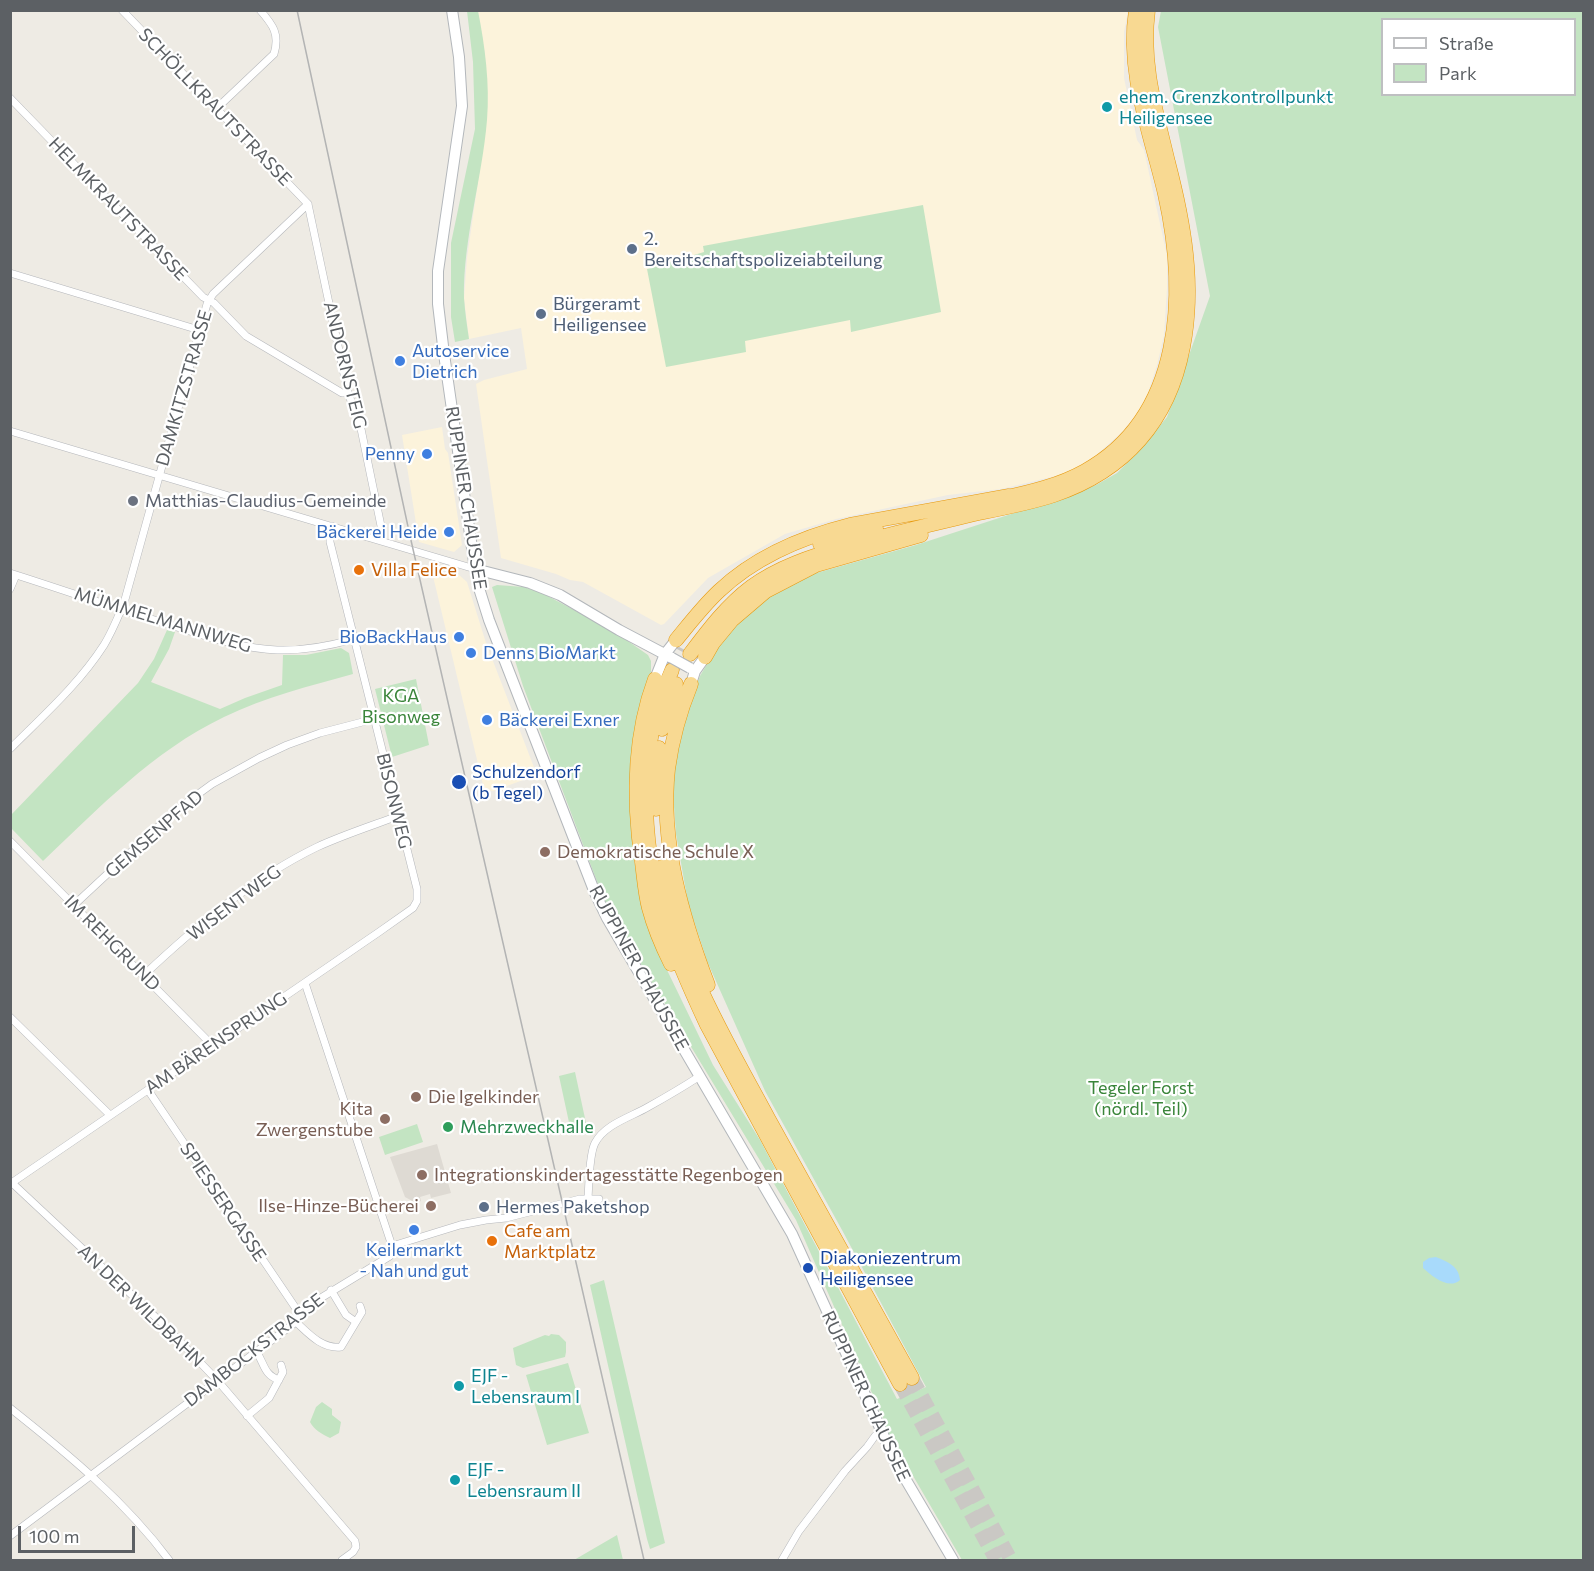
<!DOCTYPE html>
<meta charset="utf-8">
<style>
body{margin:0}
#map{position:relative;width:1594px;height:1571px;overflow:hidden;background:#eeebe4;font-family:Commissioner,sans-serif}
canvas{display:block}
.frame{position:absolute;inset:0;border:12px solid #5c6064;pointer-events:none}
.legend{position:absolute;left:1381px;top:18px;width:195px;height:78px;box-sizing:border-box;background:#fff;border:2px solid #bebfc1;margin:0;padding:8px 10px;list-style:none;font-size:18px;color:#5c6064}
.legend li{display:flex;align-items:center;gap:12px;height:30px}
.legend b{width:30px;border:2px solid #bebfc1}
.scale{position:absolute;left:18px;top:1526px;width:117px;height:27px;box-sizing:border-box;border:3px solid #5c6064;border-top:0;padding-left:8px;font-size:18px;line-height:21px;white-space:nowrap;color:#5c6064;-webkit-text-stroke:4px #fff;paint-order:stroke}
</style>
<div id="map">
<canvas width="1594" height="1571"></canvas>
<div class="frame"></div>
<ul class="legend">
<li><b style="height:8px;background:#fff"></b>Straße</li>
<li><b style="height:16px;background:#c3e4c2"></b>Park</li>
</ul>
<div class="scale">100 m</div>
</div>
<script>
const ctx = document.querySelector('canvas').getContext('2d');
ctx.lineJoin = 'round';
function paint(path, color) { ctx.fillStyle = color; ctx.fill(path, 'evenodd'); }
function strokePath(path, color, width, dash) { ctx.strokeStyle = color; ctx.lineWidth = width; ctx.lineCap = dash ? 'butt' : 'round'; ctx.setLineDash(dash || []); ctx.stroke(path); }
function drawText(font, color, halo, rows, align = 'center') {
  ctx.font = font + ' Commissioner,sans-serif'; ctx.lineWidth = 4.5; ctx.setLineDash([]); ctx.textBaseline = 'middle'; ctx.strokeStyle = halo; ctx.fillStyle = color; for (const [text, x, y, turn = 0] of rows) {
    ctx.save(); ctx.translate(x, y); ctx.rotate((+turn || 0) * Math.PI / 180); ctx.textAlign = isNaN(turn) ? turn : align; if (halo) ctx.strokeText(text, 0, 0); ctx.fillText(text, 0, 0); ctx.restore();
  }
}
const commercial = new Path2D(`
 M478,11H1128L1124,32V78L1137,140L1144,150L1167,256V288L1164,335L1157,365L1144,405L1122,432L1092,459L1068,473L1001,489L948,495L836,519L785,534L708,578L664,624L661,625L583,582L570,580L556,574L501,558L476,384L484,380L527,369L521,328L469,339L464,299L467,258L485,133L487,107L485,56Z
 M442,427L445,449L448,453L462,545L454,552L419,542L402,435Z
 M432,572L459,575L467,582L486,643L537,775L493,791L484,789Z`);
const education = new Path2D(`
 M437,1144L451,1193L431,1198L430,1194L420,1197L421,1201L416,1203L405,1197L390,1157Z`);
const green = new Path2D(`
 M467,11H478C485,46 490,84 487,120C482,180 463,239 464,298C465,312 467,326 469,339L455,342L451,317V243L475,129L473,62Z
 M1161,11H1583V1560H962L884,1426L886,1425L796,1220L607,908L523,686L492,587L497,585L524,587L542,593L612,630L648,655L651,661V675L631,818L634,860L640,890L648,920L667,970L713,1065L760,1140L897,1399L926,1387L842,1230L765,1091L707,961L688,903L676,834L673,793L676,755L684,718L700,676L718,645L735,625L768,595L802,577L916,545L1045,503L1096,485L1117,473L1139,451L1167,417L1210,296L1158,27ZM1382,20H1574V94H1382Z
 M923,205L941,312L851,332L850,320L745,341L746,352L666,367L647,269L704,252L703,246Z
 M167,630L175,632L169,649L151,682L220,709L245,698L282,685L283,655H306L341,648L349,653L353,674C310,686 265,697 224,717C153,751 99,808 43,861L11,828V815L138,683L154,659Z
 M416,679L429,745L392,757L375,689Z
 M575,1072L586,1123L570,1127L559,1076Z
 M417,1124L423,1142L385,1155L379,1137Z
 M604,1280L665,1543L650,1549L647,1539L590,1285Z
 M551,1334L559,1335L566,1342V1352L565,1357L523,1368L516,1365L513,1348L545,1335L549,1336Z
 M568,1363L589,1433L547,1445L526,1375Z
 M322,1402L332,1409V1415L341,1422L339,1433L330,1438C322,1434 314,1430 310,1422L316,1407Z
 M617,1535L623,1560H574Z`);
const water = new Path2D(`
 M1436,1257C1448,1262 1459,1266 1460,1280C1449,1290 1433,1277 1423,1268V1262L1429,1258Z`);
const highwayTunnel = new Path2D(`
 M672,670L683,649
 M912,1378L1011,1560
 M900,1384L996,1560`);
const street = new Path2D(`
 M122,10L308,204
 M10,98L203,297L214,303L246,336L342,393H348
 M217,108L274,54C280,34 273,25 260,10
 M308,204L348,393L360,424L381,526
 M10,273L199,330
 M10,431L475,569
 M10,573C67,591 123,611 180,628C212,638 244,649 277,650C304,651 329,646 354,639
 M10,589L16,575
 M10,749C43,716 79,684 104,645C112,632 118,617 124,603L207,304L213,294L308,204
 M10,841L212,1045
 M74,905L160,825L190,800L212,784L259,758L287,745L320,733L374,719
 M144,975C195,927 253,878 317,847C343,835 371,826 398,816
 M10,1017L110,1115
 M148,1090L299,1313
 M10,1181L164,1325L217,1380L355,1541L356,1547L353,1552L342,1560
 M10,1184L379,932L413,908L417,901V889L330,542V534L332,526
 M588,1198C589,1185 589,1154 595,1143C605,1124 631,1117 648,1107C666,1097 683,1087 700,1076
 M392,1246L460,1225L486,1220L506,1218L580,1199H599
 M331,1290L346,1315L356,1322
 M296,1322C309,1334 322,1349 341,1347L362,1312L360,1306
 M256,1351C265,1364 263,1374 279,1380
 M10,1408C68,1454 125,1501 169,1560
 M247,1416L269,1398L283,1372L281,1365
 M10,1536L296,1322L299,1313L306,1307L390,1256L392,1246L305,983
 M782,1560L799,1531L845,1471L867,1447L875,1436L881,1432`);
const secondary = new Path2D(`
 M452,10L459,57L462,106L438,271V304L444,354L475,569L478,585L489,620L595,893L607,918L792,1234L896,1463L953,1560
 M475,569L530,583L560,595L619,630L672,658
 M655,679L665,654L676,640
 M691,684L695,671L705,657`);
const highway = new Path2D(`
 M1003,498C1031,492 1060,485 1085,471C1184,416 1187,292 1165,194C1151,134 1126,73 1136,10
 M820,544L876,528
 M676,640C690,623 703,606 719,591C755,557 802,537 850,525L1009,496
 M690,654C708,630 727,605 751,587C778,567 812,556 844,547C888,534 934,524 979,513C1004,508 1030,503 1054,495C1125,471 1169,421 1183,347C1195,285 1184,223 1168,162C1156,111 1141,64 1148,10
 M705,657L713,643L732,620L766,591L816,565L921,535
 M672,670C636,747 641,840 664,920C675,956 691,991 707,1025L900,1384
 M655,679C633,738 633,801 642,862C644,877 645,893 649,908C654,927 662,946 671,964
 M691,684C680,711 672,739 668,769C660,842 682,917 708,985
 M662,729L676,684
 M656,809L657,760L659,748
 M662,867C676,958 725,1038 768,1118C816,1205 864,1291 912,1378`);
const tram = new Path2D(`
 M297,10L410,536L644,1560`);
const secondaryBridge = new Path2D(`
 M672,658L690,668`);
const markers = [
 [1107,107,6,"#0f9aa8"],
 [632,249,6,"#5c6f8a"],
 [541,314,6,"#5c6f8a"],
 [400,361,6,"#3f7fe0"],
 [427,454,6,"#3f7fe0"],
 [133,501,6,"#6b7280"],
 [449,532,6,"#3f7fe0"],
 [359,570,6,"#e8710a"],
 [459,637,6,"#3f7fe0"],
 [471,653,6,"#3f7fe0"],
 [487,720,6,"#3f7fe0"],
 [459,782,8,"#1a4fb4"],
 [545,852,6,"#8d6e63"],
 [416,1097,6,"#8d6e63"],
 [385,1119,6,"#8d6e63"],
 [448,1127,6,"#2e9e5b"],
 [422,1175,6,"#8d6e63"],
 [431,1206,6,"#8d6e63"],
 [484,1207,6,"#5c6f8a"],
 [414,1230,6,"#3f7fe0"],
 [492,1241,6,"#e8710a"],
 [808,1268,6,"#1a4fb4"],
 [459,1386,6,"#0f9aa8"],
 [455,1480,6,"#0f9aa8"]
];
const cultureNames = [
 ["ehem. Grenzkontrollpunkt",1119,97],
 ["Heiligensee",1119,118],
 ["EJF -",471,1376],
 ["Lebensraum I",471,1397],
 ["EJF -",467,1470],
 ["Lebensraum II",467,1491]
];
const streetNames = [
 ["SCHÖLLKRAUTSTRASSE",215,107,46],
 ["HELMKRAUTSTRASSE",118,209,46],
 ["ANDORNSTEIG",345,365,76],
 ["DAMKITZSTRASSE",184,388,-74],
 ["RUPPINER CHAUSSEE",466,498,81],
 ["MÜMMELMANNWEG",163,620,17],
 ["BISONWEG",394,801,76],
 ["GEMSENPFAD",154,834,-41],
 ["WISENTWEG",234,903,-37],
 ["IM REHGRUND",112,943,45],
 ["RUPPINER CHAUSSEE",639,968,61],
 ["AM BÄRENSPRUNG",216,1043,-34],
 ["SPIESSERGASSE",223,1202,56],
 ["AN DER WILDBAHN",141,1306,44],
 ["DAMBOCKSTRASSE",254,1350,-38],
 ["RUPPINER CHAUSSEE",866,1396,65]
];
const serviceNames = [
 ["2.",644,239],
 ["Bereitschaftspolizeiabteilung",644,260],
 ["Bürgeramt",553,304],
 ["Heiligensee",553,325],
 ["Hermes Paketshop",496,1207]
];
const shopNames = [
 ["Autoservice",412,351],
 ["Dietrich",412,372],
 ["Penny",415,454,"right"],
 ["Bäckerei Heide",437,532,"right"],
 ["BioBackHaus",447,637,"right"],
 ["Denns BioMarkt",483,653],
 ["Bäckerei Exner",499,720],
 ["Keilermarkt",414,1250,"center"],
 ["- Nah und gut",414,1271,"center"]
];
const worshipNames = [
 ["Matthias-Claudius-Gemeinde",145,501]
];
const foodNames = [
 ["Villa Felice",371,570],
 ["Cafe am",504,1231],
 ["Marktplatz",504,1252]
];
const parkNames = [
 ["KGA",401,696],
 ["Bisonweg",401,717],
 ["Tegeler Forst",1141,1088],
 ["(nördl. Teil)",1141,1109]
];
const transitNames = [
 ["Schulzendorf",472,772],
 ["(b Tegel)",472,793],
 ["Diakoniezentrum",820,1258],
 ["Heiligensee",820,1279]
];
const educationNames = [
 ["Demokratische Schule X",557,852],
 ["Die Igelkinder",428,1097],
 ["Kita",373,1109,"right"],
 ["Zwergenstube",373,1130,"right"],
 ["Integrationskindertagesstätte Regenbogen",434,1175],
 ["Ilse-Hinze-Bücherei",419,1206,"right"]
];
const leisureNames = [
 ["Mehrzweckhalle",460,1127]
];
paint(commercial, '#fcf3db');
paint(education, '#dedad3');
paint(green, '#c3e4c2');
paint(water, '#a8dafb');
strokePath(highwayTunnel, '#cac8c4', 14, [14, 7]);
strokePath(street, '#b5b7bb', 8);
strokePath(secondary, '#b3b7bb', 12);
strokePath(highway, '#e7990c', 15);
strokePath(street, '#fff', 7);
strokePath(secondary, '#fff', 10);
strokePath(highway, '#f8d992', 14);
strokePath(tram, '#b3b4b4', 1.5);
strokePath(secondaryBridge, '#b3b7bb', 12, []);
strokePath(secondaryBridge, '#fff', 10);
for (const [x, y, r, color] of markers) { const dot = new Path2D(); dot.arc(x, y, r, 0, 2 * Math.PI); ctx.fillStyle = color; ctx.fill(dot); strokePath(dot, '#fff', 2); }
drawText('18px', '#0d838f', '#fff', cultureNames, 'left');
drawText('18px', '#5c6064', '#fff', streetNames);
drawText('18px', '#4e5e75', '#fff', serviceNames, 'left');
drawText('18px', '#366cbe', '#fff', shopNames, 'left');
drawText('18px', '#5b616d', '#fff', worshipNames, 'left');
drawText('18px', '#c56008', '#fff', foodNames, 'left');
drawText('18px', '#3a853a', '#fff', parkNames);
drawText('18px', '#164399', '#fff', transitNames, 'left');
drawText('18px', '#785e54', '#fff', educationNames, 'left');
drawText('18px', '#27864d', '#fff', leisureNames, 'left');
</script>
